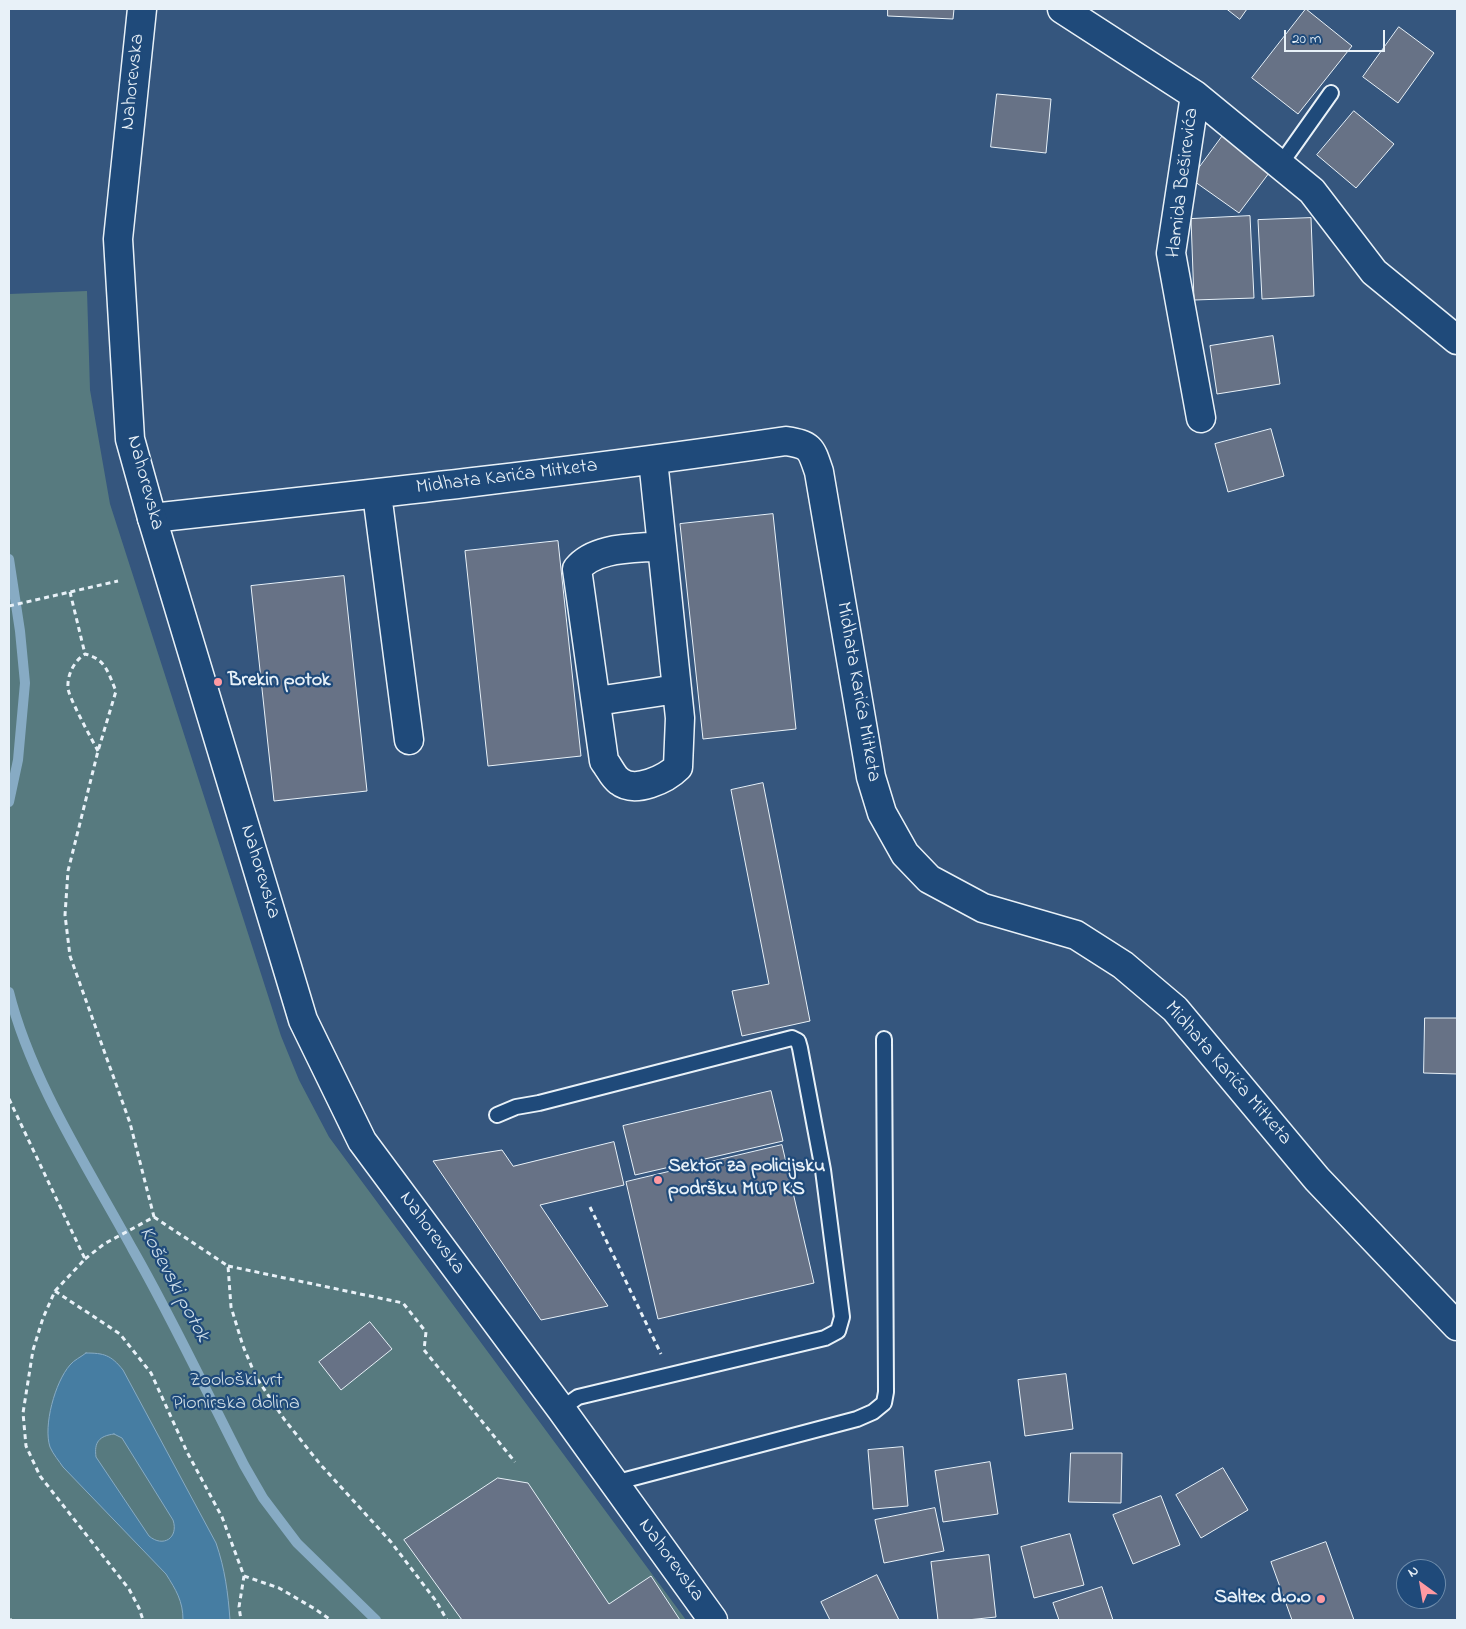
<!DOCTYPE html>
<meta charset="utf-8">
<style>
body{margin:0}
#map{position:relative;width:1466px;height:1629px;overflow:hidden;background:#35567e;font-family:"Indie Flower",sans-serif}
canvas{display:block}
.frame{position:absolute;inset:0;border:10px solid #e8f1f8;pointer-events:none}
.north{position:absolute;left:1396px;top:1559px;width:50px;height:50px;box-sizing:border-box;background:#1f4a7a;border:1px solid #6f8dac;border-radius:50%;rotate:328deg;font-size:14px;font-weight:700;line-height:20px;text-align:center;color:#e8f1f8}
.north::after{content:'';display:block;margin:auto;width:18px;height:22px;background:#ff9aa2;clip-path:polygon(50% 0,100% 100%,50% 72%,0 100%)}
.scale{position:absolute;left:1284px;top:30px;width:101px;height:22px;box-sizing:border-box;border:2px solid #e8f1f8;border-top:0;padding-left:6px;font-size:15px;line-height:18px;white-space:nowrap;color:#e8f1f8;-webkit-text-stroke:4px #1f4a7a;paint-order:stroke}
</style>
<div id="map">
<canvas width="1466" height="1629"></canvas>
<div class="frame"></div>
<div class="north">N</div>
<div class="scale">20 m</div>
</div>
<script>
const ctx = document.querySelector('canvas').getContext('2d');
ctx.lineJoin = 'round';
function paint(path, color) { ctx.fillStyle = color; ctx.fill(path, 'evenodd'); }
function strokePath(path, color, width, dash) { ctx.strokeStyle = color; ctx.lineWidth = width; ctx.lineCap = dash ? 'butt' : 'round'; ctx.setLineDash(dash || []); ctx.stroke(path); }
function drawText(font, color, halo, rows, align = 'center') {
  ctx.font = font + ' "Indie Flower",sans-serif'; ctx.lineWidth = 4.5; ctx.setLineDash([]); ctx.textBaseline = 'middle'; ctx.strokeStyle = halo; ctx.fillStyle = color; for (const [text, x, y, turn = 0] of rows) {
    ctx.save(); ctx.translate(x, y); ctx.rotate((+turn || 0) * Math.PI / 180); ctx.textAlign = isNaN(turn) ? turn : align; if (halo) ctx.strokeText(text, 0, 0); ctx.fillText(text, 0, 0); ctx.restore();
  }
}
const green = new Path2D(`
 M87,291L90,390L110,504L281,1036L299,1080L329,1137L686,1620H9V294Z`);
const water = new Path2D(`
 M86,1353C104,1353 111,1355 123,1370L216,1543C225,1569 228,1593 230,1620H183C183,1601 176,1590 166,1574L63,1467C59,1461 53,1454 50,1447C43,1426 55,1382 70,1365C74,1360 81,1357 86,1353ZM114,1434L122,1438L173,1520C179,1538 163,1548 149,1536L96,1457C94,1442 99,1436 114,1434Z`);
const stream = new Path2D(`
 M9,559L20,631L25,683L18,760L9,802
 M9,992C31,1081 89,1169 133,1250C173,1320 207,1393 244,1465L263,1498L297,1543L376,1620`);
const building = new Path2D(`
 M888,9H954L953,19L888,16Z
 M1227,9H1247L1240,19Z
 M1306,9L1352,46L1298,114L1252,78Z
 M1399,27L1434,53L1398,103L1363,77Z
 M997,94L1051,99L1046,153L991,147Z
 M1354,111L1394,144L1356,188L1317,155Z
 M1224,134L1272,169L1239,213L1191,179Z
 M1250,216L1254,298L1194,300L1191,219Z
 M1311,218L1314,296L1262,299L1258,220Z
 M1273,336L1280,384L1217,394L1210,346Z
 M1271,429L1284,476L1228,492L1215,444Z
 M773,514L796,729L703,739L680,524Z
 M558,541L581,756L488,766L465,551Z
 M344,576L367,791L274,801L251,586Z
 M763,783L810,1021L742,1036L732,991L769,984L731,790Z
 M1425,1018H1457V1074L1424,1073Z
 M771,1091L783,1141L635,1175L623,1126Z
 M614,1142L624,1185L540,1205L608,1306L541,1320L433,1161L502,1150L513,1166Z
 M782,1145L814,1283L658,1319L626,1182Z
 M370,1322L392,1349L341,1390L319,1362Z
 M1066,1374L1073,1429L1025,1436L1018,1380Z
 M903,1447L908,1506L873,1509L868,1450Z
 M1071,1453H1122L1121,1503L1069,1502Z
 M990,1462L998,1514L943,1522L935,1471Z
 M1223,1468L1248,1510L1201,1538L1176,1495Z
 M498,1478L528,1483L609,1604L651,1576L680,1620H462L404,1540Z
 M1161,1496L1180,1545L1133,1564L1113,1515Z
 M935,1508L944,1551L884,1563L875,1520Z
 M1070,1534L1084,1585L1034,1598L1021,1547Z
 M1326,1542L1354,1620H1292L1271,1562Z
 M989,1555L996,1617L967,1620H938L931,1562Z
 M877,1575L899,1620H830L821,1602Z
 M1102,1587L1113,1620H1059L1053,1603Z`);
const path = new Path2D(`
 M70,592L85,654
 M9,606L118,581
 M98,751C92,740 68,696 68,688C67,675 74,661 85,654C106,659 108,673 116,691L98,751L68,871L65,915L70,956L130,1123L154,1217
 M9,1099L85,1259L55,1291L43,1318L33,1350L23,1413L26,1446L40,1476L129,1589L139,1608L143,1620
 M590,1207L661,1354
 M85,1259L104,1244L154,1217L228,1266L231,1307L243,1346L256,1377L284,1419L320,1464L391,1542L436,1601L447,1620
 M228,1266L403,1303L426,1332L424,1350L515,1462
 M55,1291L120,1334L151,1373L187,1452L222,1517L244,1576L239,1607L241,1620
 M244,1576L279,1588L315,1609L331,1620
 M9,1620H12`);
const lane = new Path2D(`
 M1280,165L1331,93
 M497,1115L516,1107L539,1103L792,1038L798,1041L800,1048L823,1170L842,1317L838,1331L825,1338L578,1397L561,1409
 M614,1483L857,1419L873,1412L884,1403L886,1392L884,1039`);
const street = new Path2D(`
 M1062,9L1195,95L1312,191L1374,272L1457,340
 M1195,95L1171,253L1201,418
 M653,460L680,718L678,767C666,779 635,794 619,781C613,777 609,767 604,761L577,569C596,546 635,549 662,546
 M377,494L409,740
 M152,518C364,495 575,472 786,441C811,445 811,448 819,472L871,777L882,813L905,854L929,879L983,908L1076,935L1123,965L1175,1009L1317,1179L1457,1326
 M597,701L677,689`);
const secondary = new Path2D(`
 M142,9L118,239L130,439L152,518L303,1020L362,1141L561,1409L713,1620`);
const markers = [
 [218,682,5,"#ff9aa2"],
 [658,1180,5,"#ff9aa2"],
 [1321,1599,5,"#ff9aa2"]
];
const streetNames = [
 ["Nahorevska",134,82,-84],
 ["Hamida Beširevića",1184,183,-83],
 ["Midhata Karića Mitketa",507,478,-7],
 ["Nahorevska",144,483,75],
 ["Midhata Karića Mitketa",857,692,80],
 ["Nahorevska",259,872,73],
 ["Midhata Karića Mitketa",1227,1074,49],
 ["Nahorevska",431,1234,54],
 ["Nahorevska",670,1561,54]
];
const poiNames = [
 ["Brekin potok",228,682],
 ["Sektor za policijsku",668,1168],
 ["podršku MUP KS",668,1191],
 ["Saltex d.o.o",1311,1599,"right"]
];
const parkNames = [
 ["Zoološki vrt",236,1382],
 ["Pionirska dolina",236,1405]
];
const waterNames = [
 ["Koševski potok",173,1285,62]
];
paint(green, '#577a7f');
paint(water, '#467da2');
strokePath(water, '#87abc4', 1);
strokePath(stream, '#87abc4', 10);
paint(building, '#677286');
strokePath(building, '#e8f1f8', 1);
strokePath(lane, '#e8f1f8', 18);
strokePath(street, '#e8f1f8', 31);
strokePath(secondary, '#e8f1f8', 31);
strokePath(path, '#e8f1f8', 3, [5, 4]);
strokePath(lane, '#1f4a7a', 14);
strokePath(street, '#1f4a7a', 28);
strokePath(secondary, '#1f4a7a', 28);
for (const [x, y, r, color] of markers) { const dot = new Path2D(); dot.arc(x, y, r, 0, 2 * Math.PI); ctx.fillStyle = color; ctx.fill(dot); strokePath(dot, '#1f4a7a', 2); }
drawText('20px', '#e8f1f8', '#1f4a7a', streetNames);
drawText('bold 20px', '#e8f1f8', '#1f4a7a', poiNames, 'left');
drawText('20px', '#d2dfe6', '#1f4a7a', parkNames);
drawText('italic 21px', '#d0e0eb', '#1f4a7a', waterNames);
</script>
